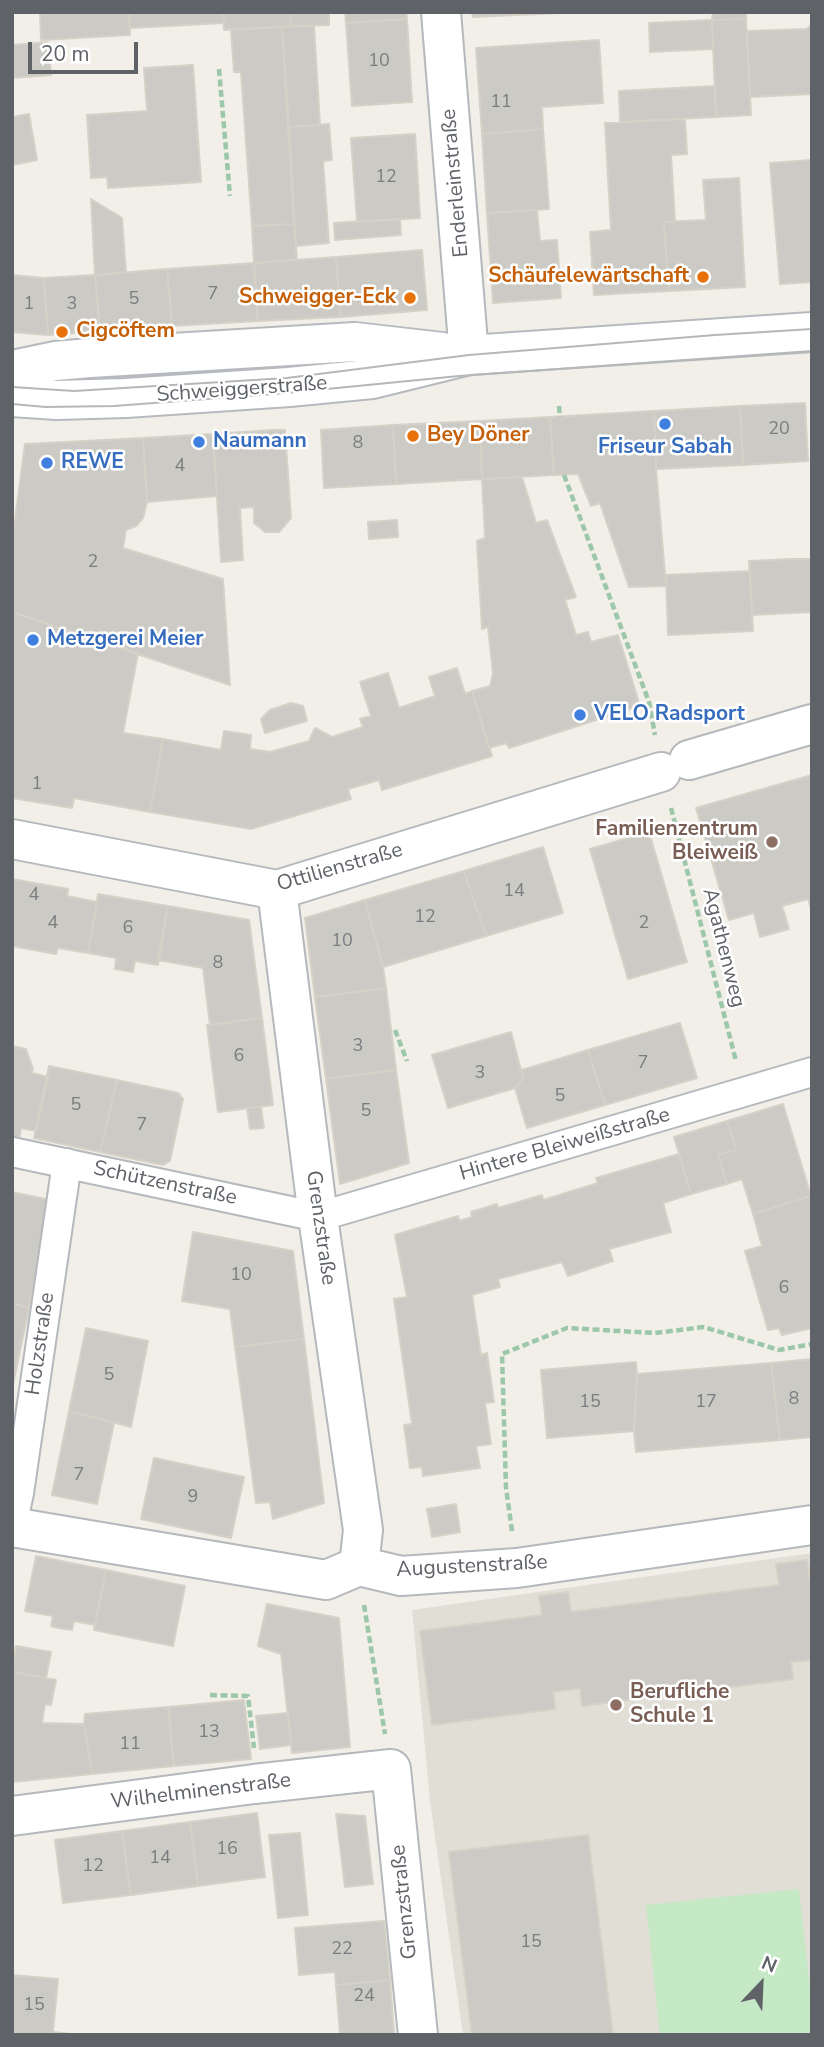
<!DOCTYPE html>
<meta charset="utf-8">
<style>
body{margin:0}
#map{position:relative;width:824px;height:2047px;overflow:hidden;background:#f1efe8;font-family:"Nunito Sans",sans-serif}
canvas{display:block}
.frame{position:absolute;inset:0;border:14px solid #5f6368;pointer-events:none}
.north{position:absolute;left:726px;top:1949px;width:70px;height:70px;-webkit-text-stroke:5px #fff;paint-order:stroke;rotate:23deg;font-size:19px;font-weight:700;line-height:28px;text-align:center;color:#5f6368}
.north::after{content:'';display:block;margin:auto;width:24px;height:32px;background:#5f6368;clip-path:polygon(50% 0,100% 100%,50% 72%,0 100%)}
.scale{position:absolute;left:28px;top:42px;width:110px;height:32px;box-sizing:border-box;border:4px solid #5f6368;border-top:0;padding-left:9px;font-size:21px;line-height:24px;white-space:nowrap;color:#5f6368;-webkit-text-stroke:5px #fff;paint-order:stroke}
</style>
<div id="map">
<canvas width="824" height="2047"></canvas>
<div class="frame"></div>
<div class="north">N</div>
<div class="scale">20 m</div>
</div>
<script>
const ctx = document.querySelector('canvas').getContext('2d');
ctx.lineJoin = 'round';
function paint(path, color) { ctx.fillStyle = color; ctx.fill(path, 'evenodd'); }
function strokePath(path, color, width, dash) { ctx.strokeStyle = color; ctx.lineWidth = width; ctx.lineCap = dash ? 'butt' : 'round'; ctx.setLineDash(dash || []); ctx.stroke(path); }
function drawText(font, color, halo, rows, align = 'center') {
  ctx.font = font + ' "Nunito Sans",sans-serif'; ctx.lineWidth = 5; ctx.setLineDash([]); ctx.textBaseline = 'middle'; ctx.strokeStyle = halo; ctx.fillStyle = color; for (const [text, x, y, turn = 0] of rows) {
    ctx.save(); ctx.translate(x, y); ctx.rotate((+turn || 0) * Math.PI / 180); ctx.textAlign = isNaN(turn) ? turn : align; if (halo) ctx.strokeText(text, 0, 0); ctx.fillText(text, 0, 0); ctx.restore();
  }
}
const education = new Path2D(`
 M812,1553V2035H463L430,1801L412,1610Z`);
const green = new Path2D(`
 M799,1889L812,2008V2035H660L646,1905Z`);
const building = new Path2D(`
 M40,12H129L130,35L41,40Z
 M129,12H223L224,23L130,28Z
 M223,12H290L291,26L224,30Z
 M290,12H329V25L291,26Z
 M345,12H406L407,19L346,23Z
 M472,12H559L560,13L473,17Z
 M713,12H746V19L712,20Z
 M407,19L412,102L352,106L346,23Z
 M746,19L751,115L716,117L712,20Z
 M712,20L713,49L650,52L649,23Z
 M812,24V94L750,97L747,31L807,29Z
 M314,26L320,125L289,127L282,27Z
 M282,27L294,224L252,226L241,72H234L231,30Z
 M599,40L603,103L542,107L543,129L482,134L476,48Z
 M48,42L51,75L12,78V45Z
 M193,65L201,182L108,188L107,177L91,178L87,115L147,111L144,68Z
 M715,86L716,117L620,122L619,91Z
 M29,114L37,160L12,165V117Z
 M685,119L687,154L671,155L675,221L664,222L669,291L594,295L590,232L611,230L605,123Z
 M329,124L332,160L323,161L329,243L296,246L289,127Z
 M543,129L549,209L487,213L482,134Z
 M415,134L420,218L357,222L351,138Z
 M812,160V282L780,284L770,163Z
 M739,178L745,287L669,291L664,222L706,220L703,180Z
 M91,199L122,218L126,272L95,275Z
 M537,210L540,241L557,240L561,298L493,303L487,213Z
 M400,219L401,235L335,240L334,223Z
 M294,224L297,260L254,263L252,226Z
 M422,250L427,310L341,317L336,257Z
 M336,257L341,317L258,321L254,263Z
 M254,263L258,321L172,326L167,269Z
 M167,269L172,326L100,331L95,275Z
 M12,275L44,278L48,335L12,332Z
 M95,275L100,331L48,335L44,278Z
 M805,403L808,461L743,465L740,406Z
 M740,406L743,465L656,469L654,411Z
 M654,411L656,469L666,586L629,587L600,503L591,506L578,474L554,475L550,417Z
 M550,417L554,475L482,479L480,421Z
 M480,421L482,479L396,484L393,425Z
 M393,425L396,484L324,488L321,430Z
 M273,430H285L291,518L279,532H265L254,523V507L240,508L243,560L221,562L213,434Z
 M213,434L217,496L147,502L143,438Z
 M143,438L147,502L143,518L136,526L126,530L123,548L223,579L230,685L12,612V543L25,444Z
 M522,477L536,523L547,520L576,597L565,600L576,635L588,632L591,642L618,635L640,706L509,748L506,743L489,748L472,691L490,686L493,674L488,627L482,629L477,541L485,538L482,479Z
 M397,520L398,537L369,539L368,522Z
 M792,559H812V612L752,615L749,561Z
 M750,571L753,631L668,635L666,575Z
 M12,612L138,653L123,733L163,739L150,812L74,798L72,808L12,798Z
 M457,668L465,694L472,691L492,756L382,790L379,780L348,789L351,799L251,829L150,812L163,739L221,750L224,731L251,735L250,749L270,752L309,741L315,728L332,737L363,727L360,719L371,716L360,682L388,673L399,708L435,696L429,677Z
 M291,703L303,706L307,721L265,733L261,719L270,710Z
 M812,775V912L808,899L782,906L789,929L760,937L754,913L729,920L696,808Z
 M649,832L687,962L628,979L590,849Z
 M543,847L563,913L486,936L464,871Z
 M464,871L486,936L383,967L365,900Z
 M12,879L68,889L67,896L97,902L88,953L58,948L56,954L12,946Z
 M98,894L168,906L158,965L135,961L133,972L115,969L116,958L88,953Z
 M365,900L383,967L386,988L315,997L305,918Z
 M168,906L249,920L262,1018L210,1025L203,968L158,960Z
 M386,988L396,1070L326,1079L315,997Z
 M262,1018L273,1105L218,1112L207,1025Z
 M680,1023L697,1078L605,1105L588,1050Z
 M511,1032L523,1078L515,1088L448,1108L432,1055Z
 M12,1046L26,1049L33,1069L32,1073L48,1077L36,1131L21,1128L19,1140L12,1139Z
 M588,1050L605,1105L527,1128L515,1088L523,1078L522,1070Z
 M49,1066L117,1080L100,1152L34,1138Z
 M396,1070L409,1163L340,1184L326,1079Z
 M117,1080L178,1093L183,1099L170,1161L163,1165L100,1152Z
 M783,1104L811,1196L753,1214L742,1179L727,1184L718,1155L736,1150L727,1121Z
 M261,1107L264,1128L250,1129L247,1108Z
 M727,1121L736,1150L718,1155L727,1184L691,1194L674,1137Z
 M679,1154L691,1194L663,1203L671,1232L609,1249L613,1261L568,1276L562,1262L498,1279L500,1287L472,1295L481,1355L487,1353L494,1402L485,1403L491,1444L476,1446L480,1468L423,1476L422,1467L410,1468L404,1425L412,1424L394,1299L407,1297L395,1235L458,1216L459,1221L472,1217L471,1212L497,1204L498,1208L542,1195L543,1200L598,1183L596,1178Z
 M12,1192L50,1200L29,1308L12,1303Z
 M811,1196L812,1328L782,1335L779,1328L768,1330L745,1251L762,1246L753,1214Z
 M193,1232L293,1251L304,1339L235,1347L230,1309L182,1301Z
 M12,1303L29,1308L12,1389Z
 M86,1328L148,1341L131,1427L69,1411Z
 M304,1339L324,1503L273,1519L270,1502L256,1503L235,1347Z
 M812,1359V1437L780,1440L771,1363Z
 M636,1362L637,1374L634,1431L547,1438L541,1370Z
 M771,1363L780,1440L636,1452L634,1431L637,1374Z
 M69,1411L114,1423L97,1504L52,1495Z
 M154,1458L244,1477L231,1538L141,1519Z
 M456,1504L460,1532L432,1537L427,1509Z
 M36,1556L106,1570L95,1625L74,1621L72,1630L58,1628L51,1626L53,1616L25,1611Z
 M807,1560L810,1581L812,1580V1660L791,1662L793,1679L582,1706L580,1688L553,1692L555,1709L432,1725L420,1631L542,1615L539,1596L568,1592L571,1612L779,1585L776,1564Z
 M106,1570L185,1586L173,1646L94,1630Z
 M267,1604L339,1618L350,1747L292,1753L281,1654L258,1646Z
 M16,1646L51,1652L46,1678L12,1672Z
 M12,1672L56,1680L51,1705L45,1704L42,1723L84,1724L92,1774L12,1782Z
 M244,1700L251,1759L174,1766L168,1707Z
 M168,1707L174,1766L92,1774L84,1724L85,1714Z
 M288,1713L291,1745L260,1749L256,1716Z
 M257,1813L265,1877L198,1886L190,1822Z
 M336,1814L365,1816L373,1884L345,1887Z
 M190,1822L198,1886L131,1895L122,1831Z
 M122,1831L131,1895L63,1903L55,1840Z
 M300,1833L308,1915L278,1918L269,1835Z
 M588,1835L613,2035H472L449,1852Z
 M384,1921L390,1980L336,1985L335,1972L299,1975L295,1928Z
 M12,1975L58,1979L53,2032L80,2035H12Z
 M390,1980L394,2035H340L336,1985Z`);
const path = new Path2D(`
 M219,69L230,196
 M559,406L560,417
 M564,475L649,702L655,735
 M671,808L736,1061
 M395,1030L407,1061
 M512,1531L506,1488L502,1354L567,1328L655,1333L704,1327L779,1350L812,1344
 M364,1605L385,1734
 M210,1695L248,1696L254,1748`);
const pedestrian = new Path2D(`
 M12,1152L318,1217L812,1072
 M12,1525L19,1493L67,1163`);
const minor = new Path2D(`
 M441,12L469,355
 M689,760L812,724
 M12,839L277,890L661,772
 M277,890L318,1217L363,1530L359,1566
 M12,1527L326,1580L359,1566L401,1576L517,1568L812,1525
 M12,1816L254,1784L391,1769L418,2035`);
const secondary = new Path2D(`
 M12,370L55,361L90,358L355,342L442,352
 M12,397L57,400L126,398L289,387L372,379L469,355L812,332`);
const tram = new Path2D(`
 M12,387L74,391L287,378L469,355L715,335L812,329
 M12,404L46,407L114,406L286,393L459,376L812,351`);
const markers = [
 [703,277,7,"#e8710a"],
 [410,298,7,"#e8710a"],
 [62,332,7,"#e8710a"],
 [665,424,7,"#3f7fe0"],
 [413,436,7,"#e8710a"],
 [199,442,7,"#3f7fe0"],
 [47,463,7,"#3f7fe0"],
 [33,640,7,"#3f7fe0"],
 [580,715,7,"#3f7fe0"],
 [772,842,7,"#8d6e63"],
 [616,1705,7,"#8d6e63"]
];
const numberNames = [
 ["10",379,62],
 ["11",501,103],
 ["12",386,178],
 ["7",213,295],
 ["5",134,300],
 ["1",29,305],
 ["3",72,305],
 ["20",779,430],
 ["8",358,444],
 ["4",180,467],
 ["2",93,563],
 ["1",37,785],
 ["14",514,892],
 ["4",34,896],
 ["12",425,918],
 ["4",53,924],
 ["2",644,924],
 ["6",128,929],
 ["10",342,942],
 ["8",218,964],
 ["3",358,1047],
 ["6",239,1057],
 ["7",643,1064],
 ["3",480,1074],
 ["5",560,1097],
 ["5",76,1106],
 ["5",366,1112],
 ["7",142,1126],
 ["10",241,1276],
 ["6",784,1289],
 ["5",109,1376],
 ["8",794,1400],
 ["15",590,1403],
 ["17",706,1403],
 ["7",79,1476],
 ["9",193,1498],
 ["13",209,1733],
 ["11",130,1745],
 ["16",227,1850],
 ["14",160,1859],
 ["12",93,1867],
 ["15",531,1943],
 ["22",342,1950],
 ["24",364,1997],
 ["15",34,2006]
];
const streetNames = [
 ["Enderleinstraße",456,183,-95],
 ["Schweiggerstraße",242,390,-4],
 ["Ottilienstraße",340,868,-16],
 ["Agathenweg",723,948,76],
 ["Hintere Bleiweißstraße",565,1145,-16],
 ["Schützenstraße",165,1184,12],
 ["Grenzstraße",320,1228,82],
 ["Holzstraße",41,1344,-82],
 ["Augustenstraße",472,1567,-3],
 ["Wilhelminenstraße",201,1792,-7],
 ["Grenzstraße",405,1902,-96]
];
const foodNames = [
 ["Schäufelewärtschaft",689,277],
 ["Schweigger-Eck",396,298],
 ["Cigcöftem",76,332,"left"],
 ["Bey Döner",427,436,"left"]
];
const shopNames = [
 ["Naumann",213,442],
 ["Friseur Sabah",665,448,"center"],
 ["REWE",61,463],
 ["Metzgerei Meier",47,640],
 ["VELO Radsport",594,715]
];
const educationNames = [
 ["Familienzentrum",758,830],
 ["Bleiweiß",758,854],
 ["Berufliche",630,1693,"left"],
 ["Schule 1",630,1717,"left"]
];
paint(education, '#e1ded6');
paint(green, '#c5e8c5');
paint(building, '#cccac5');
strokePath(building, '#d6d1c6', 2);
strokePath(pedestrian, '#b5b8bc', 32);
strokePath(minor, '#b5b8bc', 42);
strokePath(secondary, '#b6babf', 42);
strokePath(path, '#9cc7a9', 4.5, [7, 3.5]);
strokePath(pedestrian, '#fff', 28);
strokePath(minor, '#fff', 38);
strokePath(secondary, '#fff', 38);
strokePath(tram, '#b6b7b8', 2);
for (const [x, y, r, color] of markers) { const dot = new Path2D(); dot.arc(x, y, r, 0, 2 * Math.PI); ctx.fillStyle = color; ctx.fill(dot); strokePath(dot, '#fff', 2.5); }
drawText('18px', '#7a7d7f', null, numberNames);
drawText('21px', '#5f6368', '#fff', streetNames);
drawText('bold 21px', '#c56008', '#fff', foodNames, 'right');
drawText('bold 21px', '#366cbe', '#fff', shopNames, 'left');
drawText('bold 21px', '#785e54', '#fff', educationNames, 'right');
</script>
